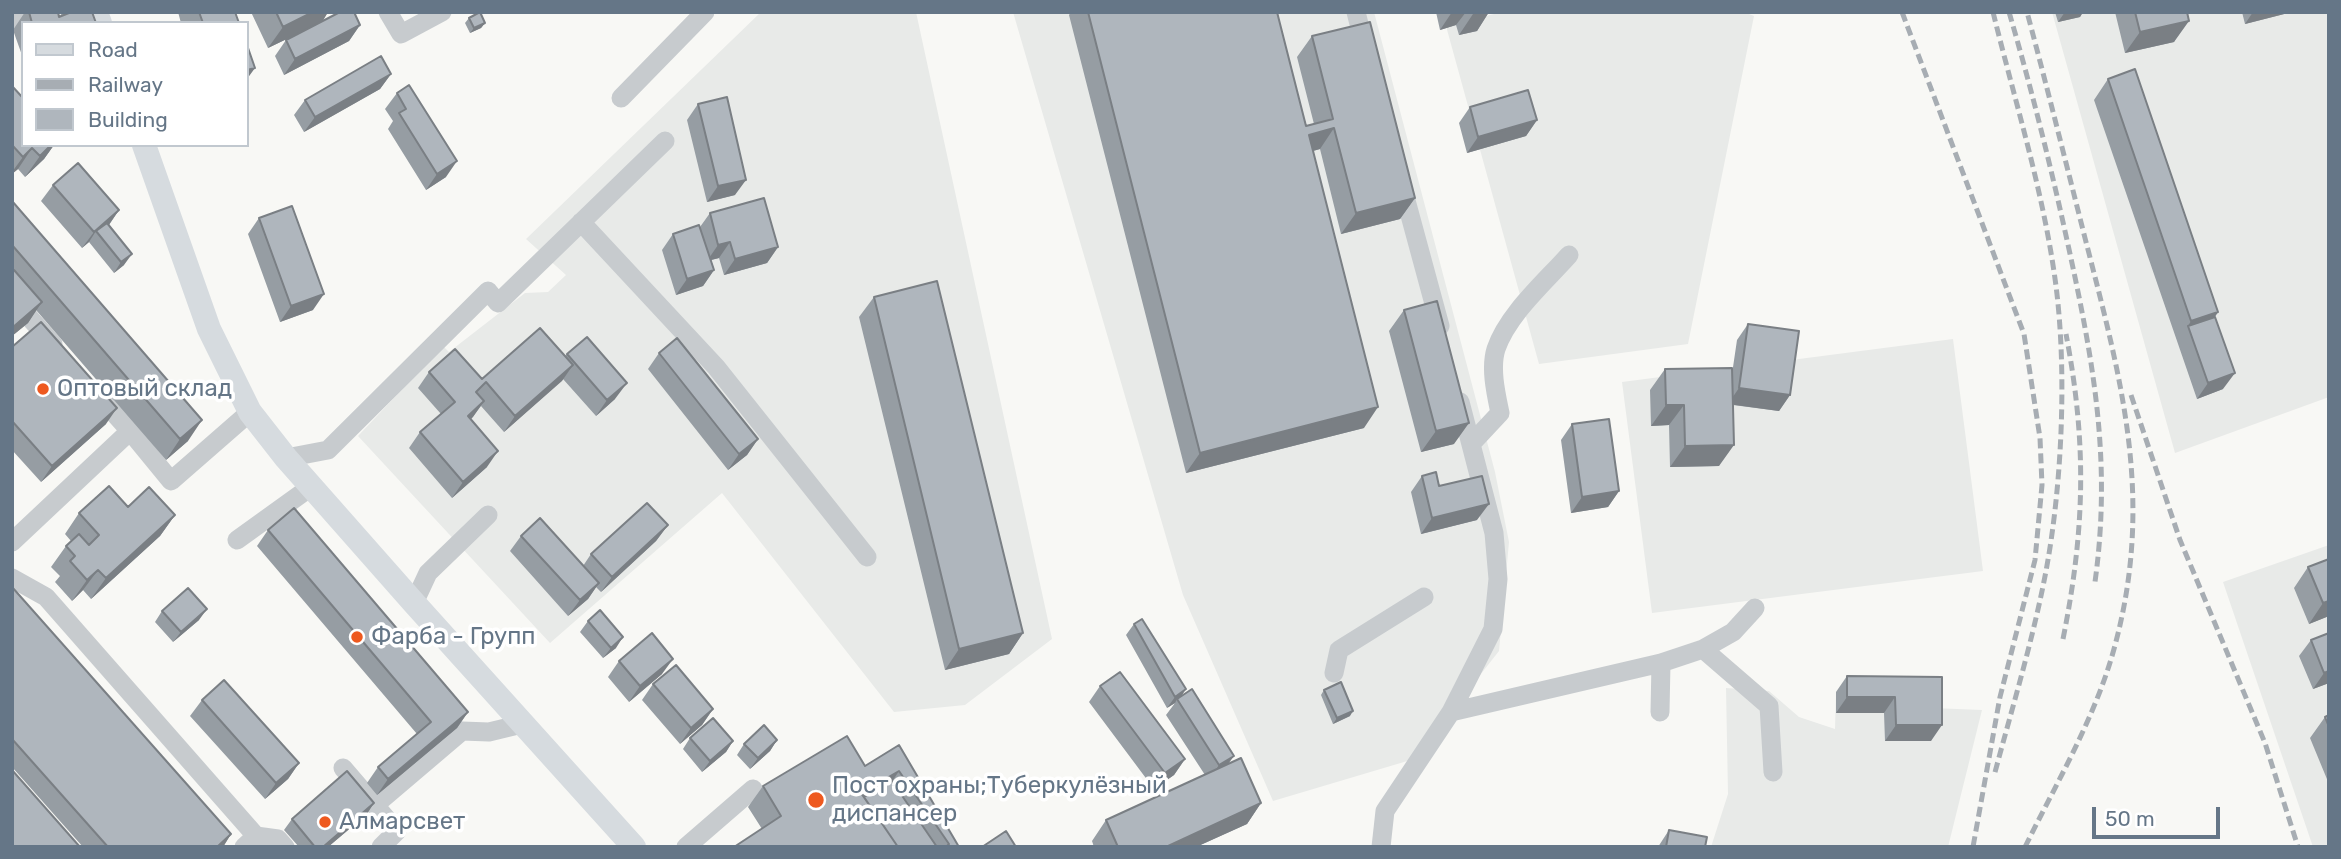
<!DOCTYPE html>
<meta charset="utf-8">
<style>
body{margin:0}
#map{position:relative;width:2341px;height:859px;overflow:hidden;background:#f8f8f5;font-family:Rubik,sans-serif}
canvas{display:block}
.frame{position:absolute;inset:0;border:14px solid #657687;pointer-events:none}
.legend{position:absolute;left:21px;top:21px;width:228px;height:126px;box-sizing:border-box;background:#fff;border:2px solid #c1c8cf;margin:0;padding:9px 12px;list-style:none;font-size:21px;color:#657687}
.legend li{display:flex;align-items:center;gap:14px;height:35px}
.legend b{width:35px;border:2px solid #c1c8cf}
.scale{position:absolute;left:2092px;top:807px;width:128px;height:32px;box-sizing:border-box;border:4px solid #657687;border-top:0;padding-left:9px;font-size:21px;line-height:24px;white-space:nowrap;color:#657687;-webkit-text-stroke:5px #fff;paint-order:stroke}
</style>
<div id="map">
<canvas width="2341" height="859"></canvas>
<div class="frame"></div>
<ul class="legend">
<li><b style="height:9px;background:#d6dbdf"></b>Road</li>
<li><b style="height:9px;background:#a7adb3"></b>Railway</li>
<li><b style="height:19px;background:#afb6bd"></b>Building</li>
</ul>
<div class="scale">50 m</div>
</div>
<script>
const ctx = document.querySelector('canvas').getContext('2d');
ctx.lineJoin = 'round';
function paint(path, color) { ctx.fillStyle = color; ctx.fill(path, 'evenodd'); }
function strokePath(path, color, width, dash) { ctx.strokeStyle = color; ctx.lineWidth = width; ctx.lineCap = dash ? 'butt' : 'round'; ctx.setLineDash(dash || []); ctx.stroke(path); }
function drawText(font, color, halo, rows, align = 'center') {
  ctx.font = font + ' Rubik,sans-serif'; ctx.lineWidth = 7; ctx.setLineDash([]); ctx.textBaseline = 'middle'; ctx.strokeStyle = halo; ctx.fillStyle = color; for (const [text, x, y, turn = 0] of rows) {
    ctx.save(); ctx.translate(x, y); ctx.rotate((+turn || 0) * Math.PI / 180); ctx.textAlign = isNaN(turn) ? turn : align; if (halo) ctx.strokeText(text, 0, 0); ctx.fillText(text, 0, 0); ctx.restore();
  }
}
const built = new Path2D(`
 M761,12H916L1052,639L965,705L894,712L722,493L550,643L358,436L443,346L449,352L525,293L548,292L566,275L526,239Z
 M1013,12H1374L1495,472L1509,542L1499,651L1414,759L1273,801L1183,595Z
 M1502,12H1744L1754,16L1688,344L1539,364L1446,26Z
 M2052,12H2329V397L2175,453Z
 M1953,339L1983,571L1652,613L1622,382Z
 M2329,545V847H2313L2223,582Z
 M1726,688L1769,691L1799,717L1835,729L1836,692L1931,693L1932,708L1982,710L1948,847H1711L1728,794Z`);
const minor = new Path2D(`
 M388,12L401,34L442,12
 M1356,12L1365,48
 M12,23L32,12
 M621,98L705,12
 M1401,182L1440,326
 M581,222L716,367L867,557
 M12,298L53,344
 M96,393L130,431
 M1471,444L1500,413C1496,394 1490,368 1496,349C1508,314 1545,282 1569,255
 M286,458L328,450L488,291L498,303L665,141
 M237,540L312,486
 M12,542L130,431L171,481L250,412
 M12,578L46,597L256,836
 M414,603L428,573L488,515
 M1703,649L1769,706L1773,772
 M1334,673L1339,650L1424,597
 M1451,712L1661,663L1703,649L1733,632L1755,608
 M1660,712L1661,663
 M343,768L397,831L381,847
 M375,805L462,731L489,732L522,724
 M244,847L256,836L278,839L285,847
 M686,847L753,789
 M1381,847L1385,811L1451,712L1493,629L1498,579L1494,533L1460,402`);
const major = new Path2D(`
 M96,12L100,23
 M144,145L209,329L250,412L286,458L414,603L634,847`);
const rail = new Path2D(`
 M1902,12L2024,334L2040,438L2042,485L2035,560L2000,697L1973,847
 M1993,12C2015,102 2044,193 2056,286C2067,372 2062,485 2046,571C2033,640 2012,708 1994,776
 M2009,12C2031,87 2050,163 2067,240C2093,359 2112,459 2095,582
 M2131,395L2180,540L2265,743L2298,847
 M2063,639C2085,529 2087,444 2066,334
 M2025,847C2057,782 2095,718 2114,649C2155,500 2122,382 2085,238C2066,163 2047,87 2027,12`);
const wall = new Path2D(`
 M25,12H58L59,17L63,12H92L96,23H23V58L13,30Z
 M178,12H235L239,23H181Z
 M251,12H328L322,22L268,48Z
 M1071,12H1277L1306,126L1314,124L1297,57L1312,36L1415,198L1400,219L1341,234L1320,149L1313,151L1364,428L1186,473L1069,15Z
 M1436,12H1489L1477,31L1459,35L1456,25L1440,30Z
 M2055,12H2083L2080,17L2058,22Z
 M2115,12H2187L2174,42L2125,53Z
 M2242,12H2292L2245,24Z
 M469,18L485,23L481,28L470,33L465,23Z
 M360,25L349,41L284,75L275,56L286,40Z
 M391,74L380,89L304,132L294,115L305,100Z
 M2108,79L2218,312L2215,317L2223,389L2197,399L2094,100Z
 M12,86L23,145H54L44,159L25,177L18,169L12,174Z
 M397,93L446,177L426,190L388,129L393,121L385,109Z
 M698,104L735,195L707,202L687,120Z
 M1470,107L1537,120L1526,136L1467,153L1459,123Z
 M53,185L119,210L109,225L124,265L114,273L89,242L82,248L41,201Z
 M12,201L188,441L166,460L36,310L28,323L12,336Z
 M710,213L778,247L767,263L724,275L719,258L711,260L714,270L703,286L676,295L662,250L673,234L700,227Z
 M259,218L313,310L280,322L248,234Z
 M874,297L1023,633L1009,654L945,670L859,317Z
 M1404,310L1454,444L1421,452L1389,331Z
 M1748,324L1790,395L1779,411L1733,405L1719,466L1670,467L1669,425L1651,426L1650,390L1665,369L1732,374L1737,340Z
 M12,347L106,424L41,482L12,450Z
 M659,353L758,439L747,455L728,470L648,369Z
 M567,354L615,399L596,416L563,379L504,432L481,406L471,419L487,467L452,498L409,448L420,432L441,414L418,388L429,372L482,379L565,356Z
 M1572,424L1619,491L1608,507L1571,513L1561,440Z
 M1422,476L1477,520L1421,534L1411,492Z
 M128,507L175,515L160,536L91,599L83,590L72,601L55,582L60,576L51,567L66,546L71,541L65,534L79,513Z
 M668,525L656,541L601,592L596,587L588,599L568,616L510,551L521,536L583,566L591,554Z
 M268,530L468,712L457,728L377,795L367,783L378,767L417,734L257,546Z
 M2308,567L2329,616L2309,624L2294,588Z
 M12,587L231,834L223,847H83L12,767Z
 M162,611L199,620L173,642L155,622Z
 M588,621L616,648L603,658L580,632Z
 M1134,624L1181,696L1228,764L1261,803L1247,824L1196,847H1094L1092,841L1106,820L1205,775L1166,715L1175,703L1167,708L1126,635Z
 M2311,640L2329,683L2313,689L2299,656Z
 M619,661L662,674L629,702L608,677Z
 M1847,676L1942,677L1931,741H1885L1884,713H1836V692Z
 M653,684L713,709L702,725L680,744L642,700Z
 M1100,686L1185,759L1174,775L1154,789L1089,702Z
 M1324,690L1350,716L1333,724L1321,695Z
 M202,700L299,763L288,779L265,799L190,716Z
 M2329,715V784L2310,738L2325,717Z
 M690,738L733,741L726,752L702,772L683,749Z
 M777,740L770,751L750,769L737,755L744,744Z
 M899,745L959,847H734L762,829L748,807L763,786L865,766Z
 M367,814L328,847H299L284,830L292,819Z
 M1669,830L1705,847H1658Z`);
const shadedWall = new Path2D(`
 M313,12H328L322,22L268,48L283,27Z
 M1452,12H1466L1456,25L1440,30Z
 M1481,12H1489L1477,31L1459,35L1473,14Z
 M2065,12H2083L2080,17L2058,22Z
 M2253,12H2292L2245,24Z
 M2189,21L2174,42L2125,53L2140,32Z
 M485,23L481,28L470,33L474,28Z
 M360,25L349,41L284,75L295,59Z
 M255,68L247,79V70Z
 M391,74L380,89L304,132L315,117Z
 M1537,120L1526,136L1467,153L1478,137Z
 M1334,128L1320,149L1294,156L1309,135Z
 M51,145H54L44,159L25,177L40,156Z
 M32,148L18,169L12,174V172L23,157Z
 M457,161L446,177L426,190L437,174Z
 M746,180L735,195L707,202L718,186Z
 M1415,198L1400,219L1341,234L1356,213Z
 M119,210L108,226L96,231L89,242L82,248L94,232Z
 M730,242L719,258L707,261L718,245Z
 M778,247L767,263L724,275L735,259Z
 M132,254L124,265L114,273L121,262Z
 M714,270L703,286L676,295L687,279Z
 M324,294L313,310L280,322L291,306Z
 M42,302L28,323L12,336V328Z
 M2218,312L2203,333L2188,326L2191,321Z
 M573,365L562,381L504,432L515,416Z
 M2235,373L2223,389L2197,399L2208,383Z
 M627,383L615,399L596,416L607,400Z
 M1739,388L1790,395L1779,411L1728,404Z
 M484,401L473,417L457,432L468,416Z
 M1666,405H1684L1669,425L1651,426Z
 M1378,407L1364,428L1186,473L1200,453Z
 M117,408L106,424L41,482L52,466Z
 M202,420L188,441L166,460L180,439Z
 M1469,423L1454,444L1421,452L1436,431Z
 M758,439L747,455L728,470L739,454Z
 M1734,445L1719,466L1670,467L1685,446Z
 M498,451L487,467L452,498L463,482Z
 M1619,491L1608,507L1571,513L1582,497Z
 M1489,504L1477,520L1421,534L1432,518Z
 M175,515L160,536L91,599L106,578Z
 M668,525L656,541L601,592L612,577Z
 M98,570L83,590L72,601L87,580Z
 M599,583L588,599L568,616L580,600Z
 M2329,601V616L2309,624L2323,603Z
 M207,609L199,620L173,642L181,632Z
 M1023,633L1009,654L945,670L959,649Z
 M623,637L616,648L603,658L611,648Z
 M673,659L662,674L629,702L640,686Z
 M2329,671V683L2313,689L2324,673Z
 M1186,689L1179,700L1177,699L1175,703L1167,708L1175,697Z
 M1847,697H1895L1884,713H1836Z
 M713,709L702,725L680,744L691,728Z
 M1353,711L1350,716L1333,724L1337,718Z
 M468,712L457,728L377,795L388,779Z
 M1896,725H1942L1931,741H1885Z
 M777,740L770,751L750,769L758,758Z
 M733,741L726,752L702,772L710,761Z
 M1234,756L1223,771L1208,781L1219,765Z
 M1185,759L1174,775L1154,789L1165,773Z
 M299,763L288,779L265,799L276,783Z
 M899,771L885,792L857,808L861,793Z
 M374,803L367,814L328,847H323Z
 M1261,803L1247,824L1196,847H1166Z
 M231,834L223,847H217Z`);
const building = new Path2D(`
 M29,12H58L59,17L69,13V12H92L96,23H32Z
 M199,12H235L239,23H203Z
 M276,12H313L283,27Z
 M340,12H354L360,25L295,59L286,40Z
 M480,12L485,23L474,28L469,18Z
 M1088,12H1277L1306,126L1333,119L1312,36L1370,22L1415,198L1356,213L1334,128L1309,135L1378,407L1200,453Z
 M2135,12H2187L2189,21L2140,32Z
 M247,45L255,68L247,70Z
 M381,56L391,74L315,117L305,100Z
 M2135,69L2218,312L2191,321L2108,79Z
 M409,85L457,161L437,174L399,113L406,109L397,93Z
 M12,86L23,98V145H51L40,156L32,148L23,157L12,145Z
 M1528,90L1537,120L1478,137L1470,107Z
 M727,97L746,180L718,186L698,104Z
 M78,163L119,210L94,232L53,185Z
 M764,198L778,247L735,259L730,242L718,245L710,213Z
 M12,201L202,420L180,439L12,245Z
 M292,206L324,294L291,306L259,218Z
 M107,223L132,254L121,262L96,231Z
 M699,225L714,270L687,279L673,234Z
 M14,270L42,302L12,328V271Z
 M937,281L1023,633L959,649L874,297Z
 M1437,301L1469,423L1436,431L1404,310Z
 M2215,317L2235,373L2208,383L2188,326Z
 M41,322L117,408L52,466L12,421V347Z
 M1748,324L1799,331L1790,395L1739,388Z
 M540,328L573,365L515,416L486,382L476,392L484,401L468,416L498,451L463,482L420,432L455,402L429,372L455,349L482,379Z
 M587,337L627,383L607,400L567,354Z
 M677,338L758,439L739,454L659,353Z
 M1732,368L1734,445L1685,446L1684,405H1666L1665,369Z
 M1609,419L1619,491L1582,497L1572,424Z
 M1436,472L1439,486L1482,476L1489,504L1432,518L1422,476Z
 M109,486L128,507L149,487L175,515L106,578L98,570L87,580L70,561L75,556L66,546L79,534L89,545L99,535L79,513Z
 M647,503L668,525L612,577L591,554Z
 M294,508L468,712L388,779L378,767L431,722L268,530Z
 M540,518L599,583L580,600L521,536Z
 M2329,559V601L2323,603L2308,567Z
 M12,587L231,834L217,847H108L12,739Z
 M188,588L207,609L181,632L162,611Z
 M600,610L623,637L611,648L588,621Z
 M1142,619L1186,689L1175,697L1134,624Z
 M652,633L673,659L640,686L619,661Z
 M2329,633V671L2324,673L2311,640Z
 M676,665L713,709L691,728L653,684Z
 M1120,672L1185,759L1165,773L1100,686Z
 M1847,676L1942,677V725H1896L1895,697H1847Z
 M224,680L299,763L276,783L202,700Z
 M1341,682L1353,711L1337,718L1324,690Z
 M1192,689L1234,756L1219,765L1177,699Z
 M2329,715V727L2325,717Z
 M713,718L733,741L710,761L690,738Z
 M764,725L777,740L758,758L744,744Z
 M847,736L865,766L899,745L959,847H946L949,844L899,771L861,793L898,847H734L781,816L763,786Z
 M1241,758L1261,803L1166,847H1118L1106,820Z
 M12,770L80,847H12Z
 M347,771L374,803L323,847H315L292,819Z
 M892,781L937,847H898L864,797Z
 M1669,830L1707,837L1705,847H1666Z
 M1006,831L1016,847H982Z`);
const markers = [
 [43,389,7,"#ee591f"],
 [357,637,7,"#ee591f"],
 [816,800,9,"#ee591f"],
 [325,822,7,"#ee591f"]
];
const poiNames = [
 ["Оптовый склад",57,389],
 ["Фарба - Групп",371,637],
 ["Пост охраны;Туберкулёзный",832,786],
 ["диспансер",832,814],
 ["Алмарсвет",339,822]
];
paint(built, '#e8eae8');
strokePath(minor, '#c7cbce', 19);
strokePath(major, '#d6dbdf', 24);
strokePath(rail, '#a7adb3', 5, [10, 5]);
paint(wall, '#969da3');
paint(shadedWall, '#7a7f84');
paint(building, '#afb6bd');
strokePath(building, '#7a7f84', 2);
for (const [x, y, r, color] of markers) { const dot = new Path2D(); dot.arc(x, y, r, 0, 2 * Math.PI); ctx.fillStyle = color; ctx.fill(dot); strokePath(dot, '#fff', 2.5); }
drawText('24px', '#657687', '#fff', poiNames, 'left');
</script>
